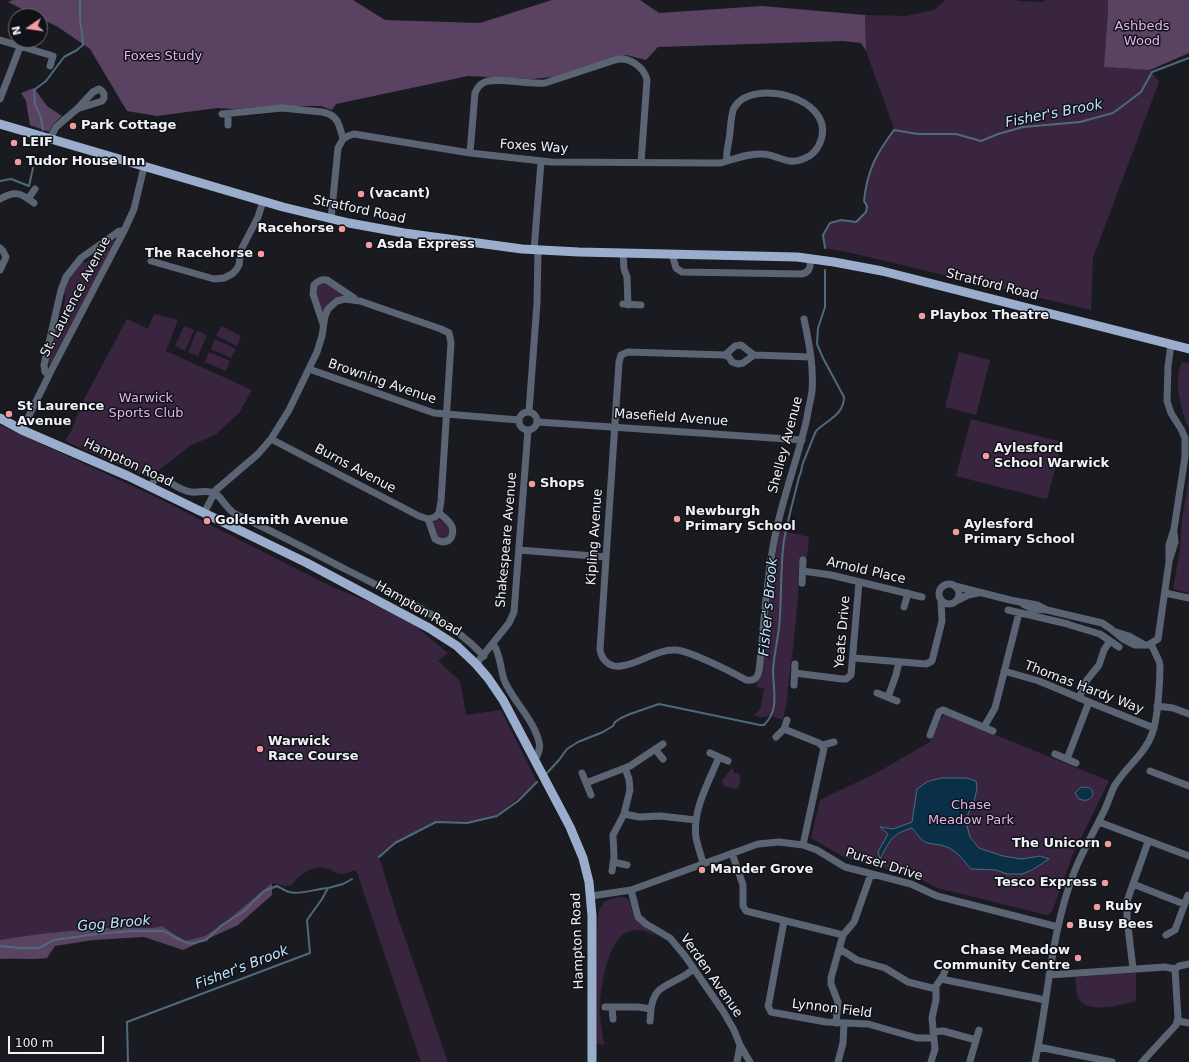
<!DOCTYPE html>
<style>
body{margin:0}
#map{position:relative;width:1189px;height:1062px;overflow:hidden;background:#1a1b21;font-family:"DejaVu Sans",sans-serif}
canvas{display:block}
.north{position:absolute;left:8px;top:8px;width:40px;height:40px;box-sizing:border-box;background:#111218;border:1px solid #6b6c71;border-radius:50%;rotate:257deg;font-size:11px;font-weight:700;line-height:16px;text-align:center;color:#f1f2f6}
.north::after{content:'';display:block;margin:auto;width:14px;height:18px;background:#f49aa1;clip-path:polygon(50% 0,100% 100%,50% 72%,0 100%)}
.scale{position:absolute;left:8px;top:1036px;width:96px;height:18px;box-sizing:border-box;border:2px solid #f1f2f6;border-top:0;padding-left:5px;font-size:12px;line-height:14px;white-space:nowrap;color:#f1f2f6;-webkit-text-stroke:3px #111218;paint-order:stroke}
</style>
<div id="map">
<canvas width="1189" height="1062"></canvas>
<div class="north">N</div>
<div class="scale">100 m</div>
</div>
<script>
const ctx = document.querySelector('canvas').getContext('2d');
ctx.lineJoin = 'round';
function paint(path, color) { ctx.fillStyle = color; ctx.fill(path, 'evenodd'); }
function strokePath(path, color, width, dash) { ctx.strokeStyle = color; ctx.lineWidth = width; ctx.lineCap = dash ? 'butt' : 'round'; ctx.setLineDash(dash || []); ctx.stroke(path); }
function drawText(font, color, halo, rows, align = 'center') {
  ctx.font = font + ' "DejaVu Sans",sans-serif'; ctx.lineWidth = 3; ctx.setLineDash([]); ctx.textBaseline = 'middle'; ctx.strokeStyle = halo; ctx.fillStyle = color; for (const [text, x, y, turn = 0] of rows) {
    ctx.save(); ctx.translate(x, y); ctx.rotate((+turn || 0) * Math.PI / 180); ctx.textAlign = isNaN(turn) ? turn : align; if (halo) ctx.strokeText(text, 0, 0); ctx.fillText(text, 0, 0); ctx.restore();
  }
}
const green = new Path2D(`
 M945,0H1017L1018,1L1044,2V0H1108V11L1104,67L1150,70L1159,82L1093,258L1091,310L847,252L825,248L823,235L830,223L841,220L856,222L866,212L867,206L864,201C867,170 877,153 894,128L866,51L865,15L907,16L934,10Z
 M112,239L115,243L51,363L49,365L47,364L55,323L60,324L66,295L62,293L67,278L82,259L85,263L101,252L98,248Z
 M323,281L344,294V296L323,314L315,292L317,285Z
 M154,314L178,320L166,351L252,390L239,413L216,434L190,446L159,470L145,476L65,441L71,432L81,405L127,319L148,329Z
 M184,326L194,330L185,351L175,346Z
 M221,326L241,336L237,346L216,336Z
 M197,331L207,335L198,356L188,352Z
 M215,339L236,349L231,358L211,349Z
 M209,352L230,361L226,371L205,362Z
 M959,352L990,360L976,415L945,407Z
 M1182,362L1189,363V428C1181,413 1173,377 1182,362Z
 M971,419L1062,442L1047,499L956,476Z
 M0,425L152,495L328,585L378,606L415,626L448,653L438,661L459,680L461,685L466,715L501,710L537,782L497,816L467,823L436,822L395,843L379,857L396,912L448,1062H421L356,870C352,871 345,874 341,874C337,874 333,870 329,869C313,864 301,873 292,885L285,886L272,883L233,918L205,936L185,941L162,926C148,930 134,927 119,927C80,930 39,933 0,940Z
 M1189,477V593L1173,589L1180,550L1182,521Z
 M439,519L449,526L450,532L447,538L443,540L435,536L433,522Z
 M779,530L809,537L807,557H801C797,569 799,584 798,597C795,629 792,661 787,693L788,694L783,720L772,716L760,717L753,715L760,710L764,688L756,687L760,676Z
 M946,714L993,734L1109,781L1072,856L1052,912L1047,915L937,888L913,875L865,864L844,857L811,838L820,800L878,772L930,742L941,718Z
 M731,769H733L734,773L739,774C741,779 740,783 738,789L723,786L722,781Z
 M618,897H625L629,900L634,916L639,923L658,938C651,934 643,929 635,930C609,931 602,982 600,1002C599,1016 602,1031 604,1045L596,1043L597,930L599,910L605,901Z
 M1136,973V1000L1133,1002C1120,1005 1088,1014 1079,999C1076,993 1076,984 1075,977Z`);
const forest = new Path2D(`
 M13,0H353L385,20L480,23L552,0H640L659,13L762,6L865,15L866,51L861,43L843,41L658,47L646,60L626,55L552,77L533,79L468,76L336,104L332,110L321,106H275L232,109L217,108L157,116L127,111L90,49L58,27L40,18V16H36L8,2Z
 M1108,0H1189V53L1150,70L1104,67L1108,11Z
 M34,88L47,106L62,116L53,124L49,132L30,125L26,101L21,93Z
 M272,883V895L238,925L183,950L144,937L93,940L55,946L47,958C31,960 16,958 0,959V940C39,933 80,930 120,927C134,927 148,930 162,926L185,941L205,936L222,925Z`);
const water = new Path2D(`
 M941,778H966L976,781L977,788L974,802L968,814L967,826L970,837L979,848L1003,856L1021,859L1040,856L1049,859L1032,870L1022,874H1007L996,870L971,869C964,861 957,851 947,847C941,844 935,845 928,843C921,842 917,833 912,828C890,835 891,839 880,859L878,852L888,834L880,827L893,829L912,822L917,789L927,782Z
 M1085,787C1099,788 1093,805 1079,799L1075,793L1080,788Z`);
const stream = new Path2D(`
 M43,130L41,118L35,104L34,90L46,81L64,57L77,50L83,45L82,33L80,21V0
 M0,181L11,179L29,186L33,168
 M825,248L823,235L830,223L841,220L856,222L866,212L867,206L864,201C867,171 876,154 894,130L918,134H956L981,141L998,134L1023,127L1080,122L1113,113L1141,92L1152,72L1189,58
 M547,773L559,760L567,749L578,742L603,732L613,726L615,722L621,718L630,714L659,704L760,725H764C780,710 773,690 773,670C774,656 777,642 779,628C782,599 780,569 784,540C788,519 794,498 799,477C802,472 801,468 803,463C805,458 815,433 816,431C827,420 844,415 844,397L823,358L817,344L818,328L825,307V270
 M379,857L395,843L436,822L467,823L497,816L518,801L537,782
 M0,946L20,948H39L54,940L97,934L131,931H164L176,938L190,944L206,940L222,925L244,911L264,891L277,886C281,888 285,891 289,892C300,895 315,889 328,888
 M128,1062L127,1022L310,953L307,920L322,899L328,888L343,884L352,879`);
const minor = new Path2D(`
 M0,40L53,56L50,66
 M99,89L102,91L104,94V98L102,101L77,109L93,92Z
 M0,99L20,47
 M222,114L282,108L322,112C339,115 339,125 343,139L338,148L331,219
 M228,125V114
 M50,139L56,127L77,109
 M343,139L348,136L354,134L470,153L551,162L714,163H721C734,159 749,153 762,154C777,154 787,166 803,159C812,156 818,149 821,140C835,97 751,77 734,108C731,114 731,124 730,131C730,140 725,153 727,161
 M470,153L475,93C477,88 480,84 485,82C499,77 528,85 545,83L615,60C629,56 644,67 647,80L641,163
 M0,199C15,190 21,193 34,203
 M28,199L35,189
 M0,248L3,251L6,257L0,270
 M534,250L541,162
 M623,253L624,269L627,277L628,305
 M672,254L676,268L682,272L802,274C810,272 811,266 810,259
 M151,261L214,279L224,278L232,274L236,270L239,265L241,250L258,217L263,201
 M623,304L641,305
 M804,319C809,343 814,367 812,391C811,400 808,409 807,418C798,458 783,496 775,536C766,580 764,626 759,671C757,679 754,681 746,680C732,672 690,651 676,650C656,649 640,664 621,666C609,668 601,659 600,649L619,362L621,355L628,352L725,355L729,357L732,362L738,364L743,363L754,355L811,357
 M323,324L313,294L314,285C318,281 321,279 327,280L354,298
 M725,355L735,346L741,345L754,355
 M309,369L434,413L519,420
 M49,374L45,372L44,365L61,290L66,277L81,258L115,234L119,231H124
 M529,411L537,303L538,250
 M519 421a9 9 0 1 1 18 0a9 9 0 1 1-18 0Z
 M538,422L802,440
 M22,430L51,371L124,231L134,209L144,167
 M271,439L419,516L428,519
 M150,487L155,479L160,478C170,481 180,491 191,492C200,493 208,489 216,494C222,498 226,508 235,514C273,531 310,551 347,570C394,594 447,617 484,656
 M204,513L216,490L258,454L271,439L289,410L317,352L322,336L325,316L328,309L337,301L345,299L360,301L441,329L449,333L451,343L441,501L439,513
 M439,513C447,520 457,526 451,538C446,544 440,542 435,539L428,519L435,517Z
 M519,550L606,557
 M1170,558L1175,542L1174,533
 M803,571L831,575L922,597
 M802,583L803,560
 M939 594a10 10 0 1 1 20 0a10 10 0 1 1-20 0Z
 M955,586L1010,600L1037,605L1047,610L1102,623L1111,629L1123,639L1135,645H1148L1158,639L1169,562V545L1174,529L1185,457V438L1181,429L1171,413L1167,401L1168,366L1171,345
 M1165,593L1189,598
 M956,601L968,595L978,593
 M1023,604L1033,609L1047,610
 M904,607L908,593
 M1008,610L1068,624
 M1070,625L1100,634L1119,647
 M1116,632L1129,636L1145,645
 M493,644C501,654 500,670 505,682C514,702 534,720 539,742C541,748 538,754 535,760
 M854,658L926,664L932,661L942,621L941,600
 M476,664L509,623L514,612L528,430
 M1004,671L1039,681L1089,702L1154,728
 M795,673L842,679H846L851,675L859,582
 M794,685L795,664
 M877,693L897,701
 M888,697L896,675L899,662
 M1079,698L1087,680L1099,665L1104,650L1110,641
 M1157,706L1173,708L1189,714
 M984,727L995,708L1019,613
 M784,729L819,743L824,748L803,845
 M930,735L939,712L943,710L993,731
 M776,737L784,729L787,720
 M823,745L834,742
 M655,749L663,759
 M710,753L728,761
 M1055,754L1076,763
 M1067,759L1089,702
 M1150,771L1189,786
 M582,773L591,795
 M586,783L630,766L663,744
 M624,814L639,817L660,816L696,820
 M1099,822L1189,856
 M732,853L743,885V906L746,911L843,935
 M613,862L627,865
 M703,863C701,855 698,847 696,838C692,810 709,782 719,757
 M612,871L614,857L613,835L624,814L630,790L629,779L625,768
 M1133,884L1184,904
 M631,890L638,917L646,924L670,938L685,956L723,1011L734,1030L740,1045L750,1062
 M591,896L631,890L758,844L779,842L803,845L817,850L845,867L911,884L937,896L1058,927
 M784,921L769,1002L768,1006L771,1012L826,1022L868,1024L917,1038H934
 M1166,935L1175,930L1188,895
 M840,949L857,960L885,968L908,982L936,989
 M1133,969L1127,918V901L1148,842
 M1049,975L1165,967L1175,969
 M941,979L1045,1000
 M605,1007H638L651,1009C654,988 664,987 680,978C685,976 689,972 694,969
 M612,1007L613,1019
 M650,1021L651,1009
 M1178,1021L1189,1023
 M836,1023L838,1002L831,984V978L843,935L854,922L871,874
 M933,1032L943,1031L976,1040
 M1039,1047L1112,1062
 M970,1061L979,1030
 M737,1062L740,1045
 M838,1062L843,1043L844,1023
 M931,1062L935,1049L932,1018L936,1000V986L943,976L946,968
 M1035,1062C1049,997 1050,933 1075,870C1083,850 1094,832 1103,813C1108,804 1110,794 1115,785C1126,767 1145,754 1152,734C1158,719 1160,682 1160,665L1159,661L1151,644
 M1142,1062L1176,1025L1178,1018L1175,969L1179,966L1189,964`);
const major = new Path2D(`
 M0,124L283,207L349,223L404,233L522,249L579,252L797,257L834,262L882,271L1189,349
 M0,418L22,430L128,476L307,563L429,628L457,646L476,664L488,678L503,700L570,827L583,858L589,882L592,916V1062`);
const markers = [
 [73,126,4,"#f49aa1"],
 [14,143,4,"#f49aa1"],
 [18,162,4,"#f49aa1"],
 [361,194,4,"#f49aa1"],
 [342,229,4,"#f49aa1"],
 [369,245,4,"#f49aa1"],
 [261,254,4,"#f49aa1"],
 [922,316,4,"#f49aa1"],
 [9,414,4,"#f49aa1"],
 [986,456,4,"#f49aa1"],
 [532,484,4,"#f49aa1"],
 [677,519,4,"#f49aa1"],
 [207,521,4,"#f49aa1"],
 [956,532,4,"#f49aa1"],
 [260,749,4,"#f49aa1"],
 [1108,844,4,"#f49aa1"],
 [702,870,4,"#f49aa1"],
 [1105,883,4,"#f49aa1"],
 [1097,907,4,"#f49aa1"],
 [1070,925,4,"#f49aa1"],
 [1078,958,4,"#f49aa1"]
];
const parkNames = [
 ["Ashbeds",1142,27],
 ["Wood",1142,42],
 ["Foxes Study",163,57],
 ["Warwick",146,399],
 ["Sports Club",146,414],
 ["Chase",971,806],
 ["Meadow Park",971,821]
];
const poiNames = [
 ["Park Cottage",81,126],
 ["LEIF",22,143],
 ["Tudor House Inn",26,162],
 ["(vacant)",369,194],
 ["Racehorse",334,229,"right"],
 ["Asda Express",377,245],
 ["The Racehorse",253,254,"right"],
 ["Playbox Theatre",930,316],
 ["St Laurence",17,407],
 ["Avenue",17,422],
 ["Aylesford",994,449],
 ["School Warwick",994,464],
 ["Shops",540,484],
 ["Newburgh",685,512],
 ["Primary School",685,527],
 ["Goldsmith Avenue",215,521],
 ["Aylesford",964,525],
 ["Primary School",964,540],
 ["Warwick",268,742],
 ["Race Course",268,757],
 ["The Unicorn",1100,844,"right"],
 ["Mander Grove",710,870],
 ["Tesco Express",1097,883,"right"],
 ["Ruby",1105,907],
 ["Busy Bees",1078,925],
 ["Chase Meadow",1070,951,"right"],
 ["Community Centre",1070,966,"right"]
];
const streetNames = [
 ["Foxes Way",534,147,4],
 ["Stratford Road",359,210,12],
 ["Stratford Road",992,285,14],
 ["St. Laurence Avenue",76,297,-62],
 ["Browning Avenue",382,382,19],
 ["Masefield Avenue",671,418,4],
 ["Shelley Avenue",786,445,-75],
 ["Hampton Road",128,463,25],
 ["Burns Avenue",355,469,28],
 ["Kipling Avenue",595,537,-86],
 ["Shakespeare Avenue",507,540,-85],
 ["Arnold Place",866,571,13],
 ["Hampton Road",418,609,30],
 ["Yeats Drive",843,632,-85],
 ["Thomas Hardy Way",1084,688,21],
 ["Purser Drive",884,865,18],
 ["Hampton Road",578,941,-92],
 ["Verden Avenue",711,976,55],
 ["Lynnon Field",832,1009,7]
];
const waterNames = [
 ["Fisher's Brook",1054,114,-11],
 ["Fisher's Brook",769,607,-85],
 ["Gog Brook",114,924,-5],
 ["Fisher's Brook",242,968,-21]
];
paint(green, '#3a2541');
paint(forest, '#5a4362');
paint(water, '#0a3047');
strokePath(water, '#4f6a7c', 1);
strokePath(stream, '#4f6a7c', 2);
strokePath(minor, '#5a6473', 7);
strokePath(major, '#9aadcc', 9);
for (const [x, y, r, color] of markers) { const dot = new Path2D(); dot.arc(x, y, r, 0, 2 * Math.PI); ctx.fillStyle = color; ctx.fill(dot); strokePath(dot, '#111218', 1.5); }
drawText('13px', '#dfb5ed', '#111218', parkNames);
drawText('bold 13px', '#f1f2f6', '#111218', poiNames, 'left');
drawText('13px', '#f1f2f6', '#111218', streetNames);
drawText('italic 14px', '#bde2fd', '#111218', waterNames);
</script>
